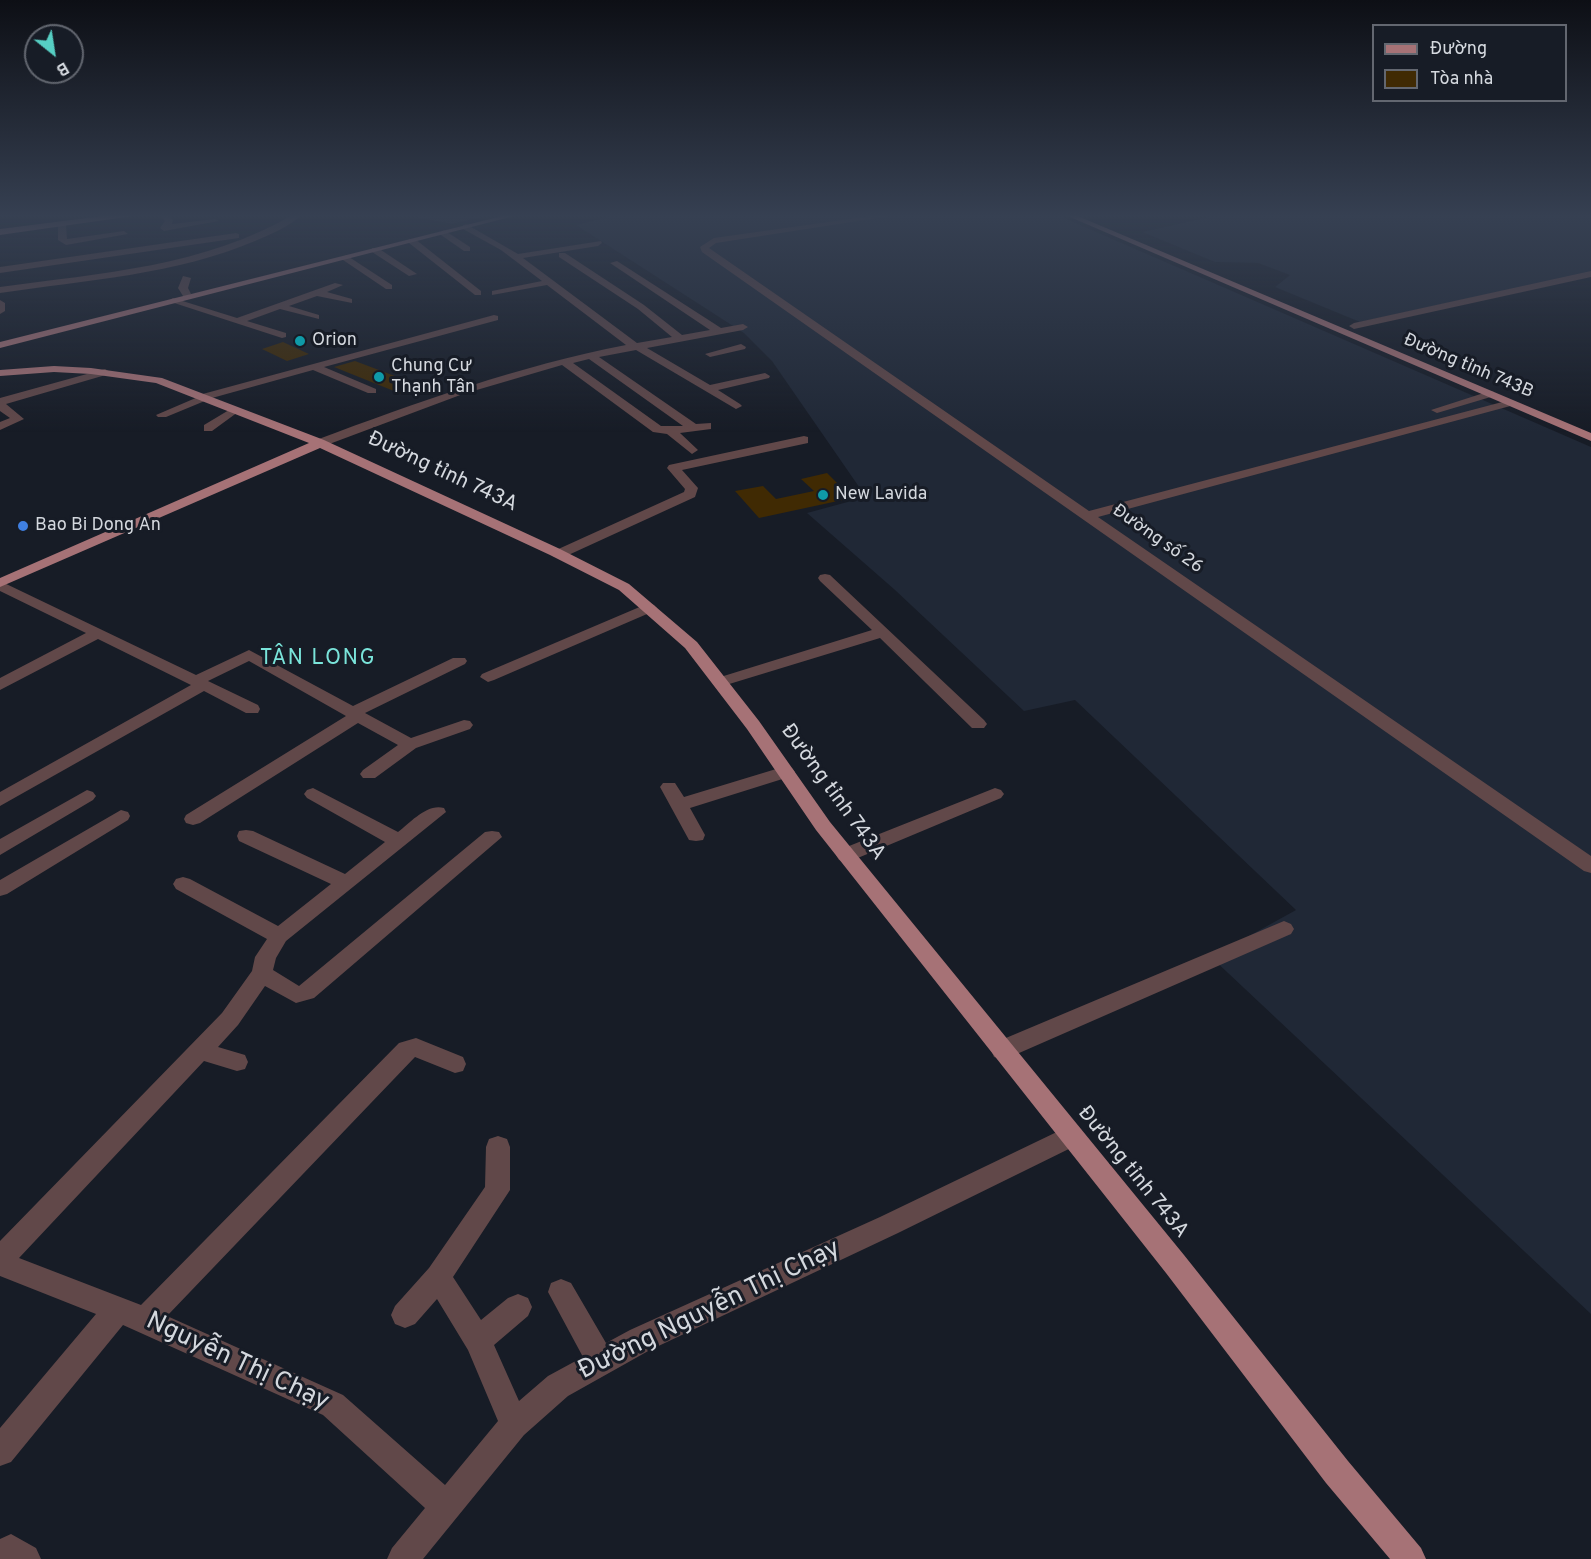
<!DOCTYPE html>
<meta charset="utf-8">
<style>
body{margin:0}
#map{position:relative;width:1591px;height:1559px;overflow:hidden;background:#171c26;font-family:Overpass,sans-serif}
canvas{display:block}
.legend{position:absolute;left:1372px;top:24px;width:195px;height:78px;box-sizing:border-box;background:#171c26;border:2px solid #636770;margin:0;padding:8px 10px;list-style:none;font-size:18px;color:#d4d8de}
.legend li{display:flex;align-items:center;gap:12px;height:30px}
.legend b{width:30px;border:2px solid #636770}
.north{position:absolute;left:24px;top:24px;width:60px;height:60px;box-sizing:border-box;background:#171c26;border:2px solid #636770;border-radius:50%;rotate:150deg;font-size:16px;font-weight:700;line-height:24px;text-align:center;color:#d4d8de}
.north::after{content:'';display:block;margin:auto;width:21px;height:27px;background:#56cec3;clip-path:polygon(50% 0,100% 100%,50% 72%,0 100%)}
</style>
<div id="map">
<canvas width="1591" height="1559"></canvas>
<ul class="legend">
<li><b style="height:8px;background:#a67276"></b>Đường</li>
<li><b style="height:16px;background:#402a03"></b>Tòa nhà</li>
</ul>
<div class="north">B</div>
</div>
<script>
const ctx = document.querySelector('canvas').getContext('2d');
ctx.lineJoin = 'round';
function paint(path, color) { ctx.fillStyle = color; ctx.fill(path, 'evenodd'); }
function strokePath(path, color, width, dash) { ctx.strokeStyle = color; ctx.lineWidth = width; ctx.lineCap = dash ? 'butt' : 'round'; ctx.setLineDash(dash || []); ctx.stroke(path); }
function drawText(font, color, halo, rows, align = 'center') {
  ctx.font = font + ' Overpass,sans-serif'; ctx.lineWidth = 6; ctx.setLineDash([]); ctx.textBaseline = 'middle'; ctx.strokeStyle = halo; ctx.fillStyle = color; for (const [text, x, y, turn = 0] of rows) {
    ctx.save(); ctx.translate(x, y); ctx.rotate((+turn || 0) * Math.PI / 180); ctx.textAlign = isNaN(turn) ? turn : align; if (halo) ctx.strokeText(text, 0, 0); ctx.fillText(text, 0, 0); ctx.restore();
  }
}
const built = new Path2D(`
 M424,214H494L452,224L415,217Z
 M620,214H1055L1591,447V1314L1211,957L1296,910L1075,700L1024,711L895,590L807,513L866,497L772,361L744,333L576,225Z
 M1223,214H1591V272L1360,322L1275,287L1290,275L1258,263L1215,262L1142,232Z`);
const building = new Path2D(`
 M283,342L309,354L287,361L262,349Z
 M355,361L424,387L404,395L334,367Z
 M827,473L852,498L759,518L735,491L763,486L776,499L814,491L801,479Z`);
const minor = new Path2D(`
 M158,214H166L173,220L172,224L215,219L219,221L164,231L160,228L165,221Z
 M294,214H303C290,226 272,234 255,241C175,275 86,280 0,293V287C101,273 204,267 294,214Z
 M885,214H903L716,243L709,248L1089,511L1506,401H1514V405L1098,517L1591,856V873L1584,871L702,252L700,247L714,238Z
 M62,222L66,224L67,239L124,231L128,234L66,245L58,240V224Z
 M466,224L518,254L601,241L602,243L598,246L523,258L637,343L672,337L638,309L559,257V253H565L644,305L682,335L710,330L610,263L617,261L721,328L743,324L748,327L743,330L647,348L710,385L765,373L770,376L769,378L718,390L740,404L742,406L736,409L636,350L599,357L696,424L711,423V429L680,433L698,450L692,454L667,434L653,432L562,365L463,394L324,446H316V440C418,402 519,366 626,345L547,285L492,295V291L542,281L501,250L463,229V225ZM589,359L683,426H661L573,363Z
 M444,230L470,247V251H464L441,235L440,233Z
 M236,233L239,234V238L0,273V267Z
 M409,239H415L481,291V295H475L409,243Z
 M372,248H378L417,274L409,276L372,252Z
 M346,255L392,285V289H386L343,260L342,258Z
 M1591,271V277L1354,329L1349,326L1354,323Z
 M183,276L191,278L188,288L191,294L186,297L183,296L178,288Z
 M335,283L343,285L327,292L352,299V303L317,296L289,306L319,315V319L280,309L247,321L286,333V337L282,338L168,301L173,298L237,318Z
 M0,300L5,303V311L0,314Z
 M494,315L498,316V320L324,367L376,389V393H368L313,370L212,398L166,417H158L156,415L198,397L199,395Z
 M741,344L746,347L745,349L710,357L705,354Z
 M105,369L110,372L109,374L6,404L24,419L0,430V422L10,418L0,411V398Z
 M1490,391L1494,392V396L1437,413L1431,410Z
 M234,407L240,410L238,412L212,431H204V425Z
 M804,436L808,437V443L682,470L698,488L695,497L564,557H554L552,554L554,551L684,492L685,489L667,468L669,465Z
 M825,574L830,575L984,720L987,724L984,728H972L880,638L726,685H714L712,682L714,679L872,630L820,581L818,578L820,575Z
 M0,581L196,675L249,650L353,706L453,658H465L467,661L465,664L365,713L411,738L464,720L470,721L473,725L470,729L416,748L375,778H363L360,774L363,770L398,745L358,723L200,823L193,825L186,823L184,819L186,815L346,716L249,661L208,681L258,705L260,709L258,713H246L204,691L0,806V792L191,685L98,639L0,690V678L86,633L0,591Z
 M649,603L654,605L657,608L654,611L494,680L488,682L480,677L482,674Z
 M786,766L792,768L795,772L792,776L690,808L705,835L703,840L696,841L689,840L660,787L663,783H675L684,797Z
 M313,788L398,832C410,823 427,803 444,808L446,812L286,941L276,958L273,970L299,986L485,832L492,831L499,832L502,837L314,998L296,1003L265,986L238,1025L218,1047L245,1055L248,1062L245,1069L237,1071L204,1061L19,1258L141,1305L399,1043L416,1038L463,1057L466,1064L463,1071L455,1073L415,1057L167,1316L343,1395L445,1485L498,1421L468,1350L437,1299L415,1324L405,1328L395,1324L391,1315L395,1306L429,1268L485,1187L486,1147L489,1139L498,1136L507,1139L510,1147V1190L453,1277L481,1320L508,1298L518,1294L528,1298L532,1307L528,1316L494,1345L519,1401L548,1376L583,1357L548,1292L551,1283L561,1279L571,1283L606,1343L630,1330L880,1217L1063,1129L1072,1126L1081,1129L1084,1136L1081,1143L898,1233L650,1350L568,1396L524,1435L423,1559H387L392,1548L425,1508L323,1415L123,1325L11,1462L0,1466V1428L96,1314L0,1276V1241L222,1013L252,971L255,957L267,939L176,889L173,884L176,879L183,877L190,879L278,926L331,884L239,841L237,836L239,831L246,830L253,831L345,874L385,842L307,798L304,794L307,790Z
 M995,788L1001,790L1004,794L1001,798L853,860L846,862L839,860L836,855L839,850Z
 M87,790L93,792L96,796L93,800L0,855V839Z
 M121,810L128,812L130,816L128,820L7,894L0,896V880Z
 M1284,921L1291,924L1294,929L1291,934L1010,1057L1002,1059L994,1057L991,1050L994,1043Z
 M11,1534L36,1548L41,1559H0V1539Z`);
const major = new Path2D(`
 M118,214H137L133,216L0,235V229Z
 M510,214H522L0,348V342Z
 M1063,214H1073L1591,433V441Z
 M54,366L91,368L162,378L324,440L560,549L629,584L697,642L759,721L830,822L1184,1255L1348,1461L1421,1548L1426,1559H1390L1326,1483L1166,1273L816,830L747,729L685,648L619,590L550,555L320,448L0,587V578L309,443L156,383L91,374L54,372L0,376V370Z`);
const markers = [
 [300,341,6,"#0f9aa8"],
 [379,377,6,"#0f9aa8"],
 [823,495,6,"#0f9aa8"],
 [23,526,6,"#3f7fe0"]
];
const farPoinames = [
 ["Orion",312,341],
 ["Chung Cư",391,367],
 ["Thạnh Tân",391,388],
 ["New Lavida",835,495],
 ["Bao Bi Dong An",35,526]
];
const farStreetnames = [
 ["Đường tỉnh 743B",1468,367,23],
 ["Đường số 26",1157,540,35]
];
const streetNames = [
 ["Đường tỉnh 743A",442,473,25],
 ["Đường tỉnh 743A",832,793,54],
 ["Đường tỉnh 743A",1132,1173,51]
];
const neighbourhoodNames = [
 ["TÂN LONG",318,660]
];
const nearStreetnames = [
 ["Đường Nguyễn Thị Chạy",710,1311,-26],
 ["Nguyễn Thị Chạy",237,1363,25]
];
paint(built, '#202836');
paint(building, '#402a03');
paint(minor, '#614849');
paint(major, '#a67276');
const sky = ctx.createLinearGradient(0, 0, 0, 432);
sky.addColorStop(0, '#0d0f15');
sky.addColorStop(0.5, '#364052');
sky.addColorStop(1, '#36405200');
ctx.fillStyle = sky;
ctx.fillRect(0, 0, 1591, 432);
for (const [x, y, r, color] of markers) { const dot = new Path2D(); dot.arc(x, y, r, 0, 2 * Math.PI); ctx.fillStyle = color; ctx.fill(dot); strokePath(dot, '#171c26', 2); }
drawText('18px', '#d4d8de', '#171c26', farPoinames, 'left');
drawText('18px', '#d4d8de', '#171c26', farStreetnames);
drawText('21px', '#d4d8de', '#171c26', streetNames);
ctx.letterSpacing = '1.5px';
drawText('22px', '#7ae4da', '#171c26', neighbourhoodNames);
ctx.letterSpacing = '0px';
drawText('26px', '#d4d8de', '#171c26', nearStreetnames);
</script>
